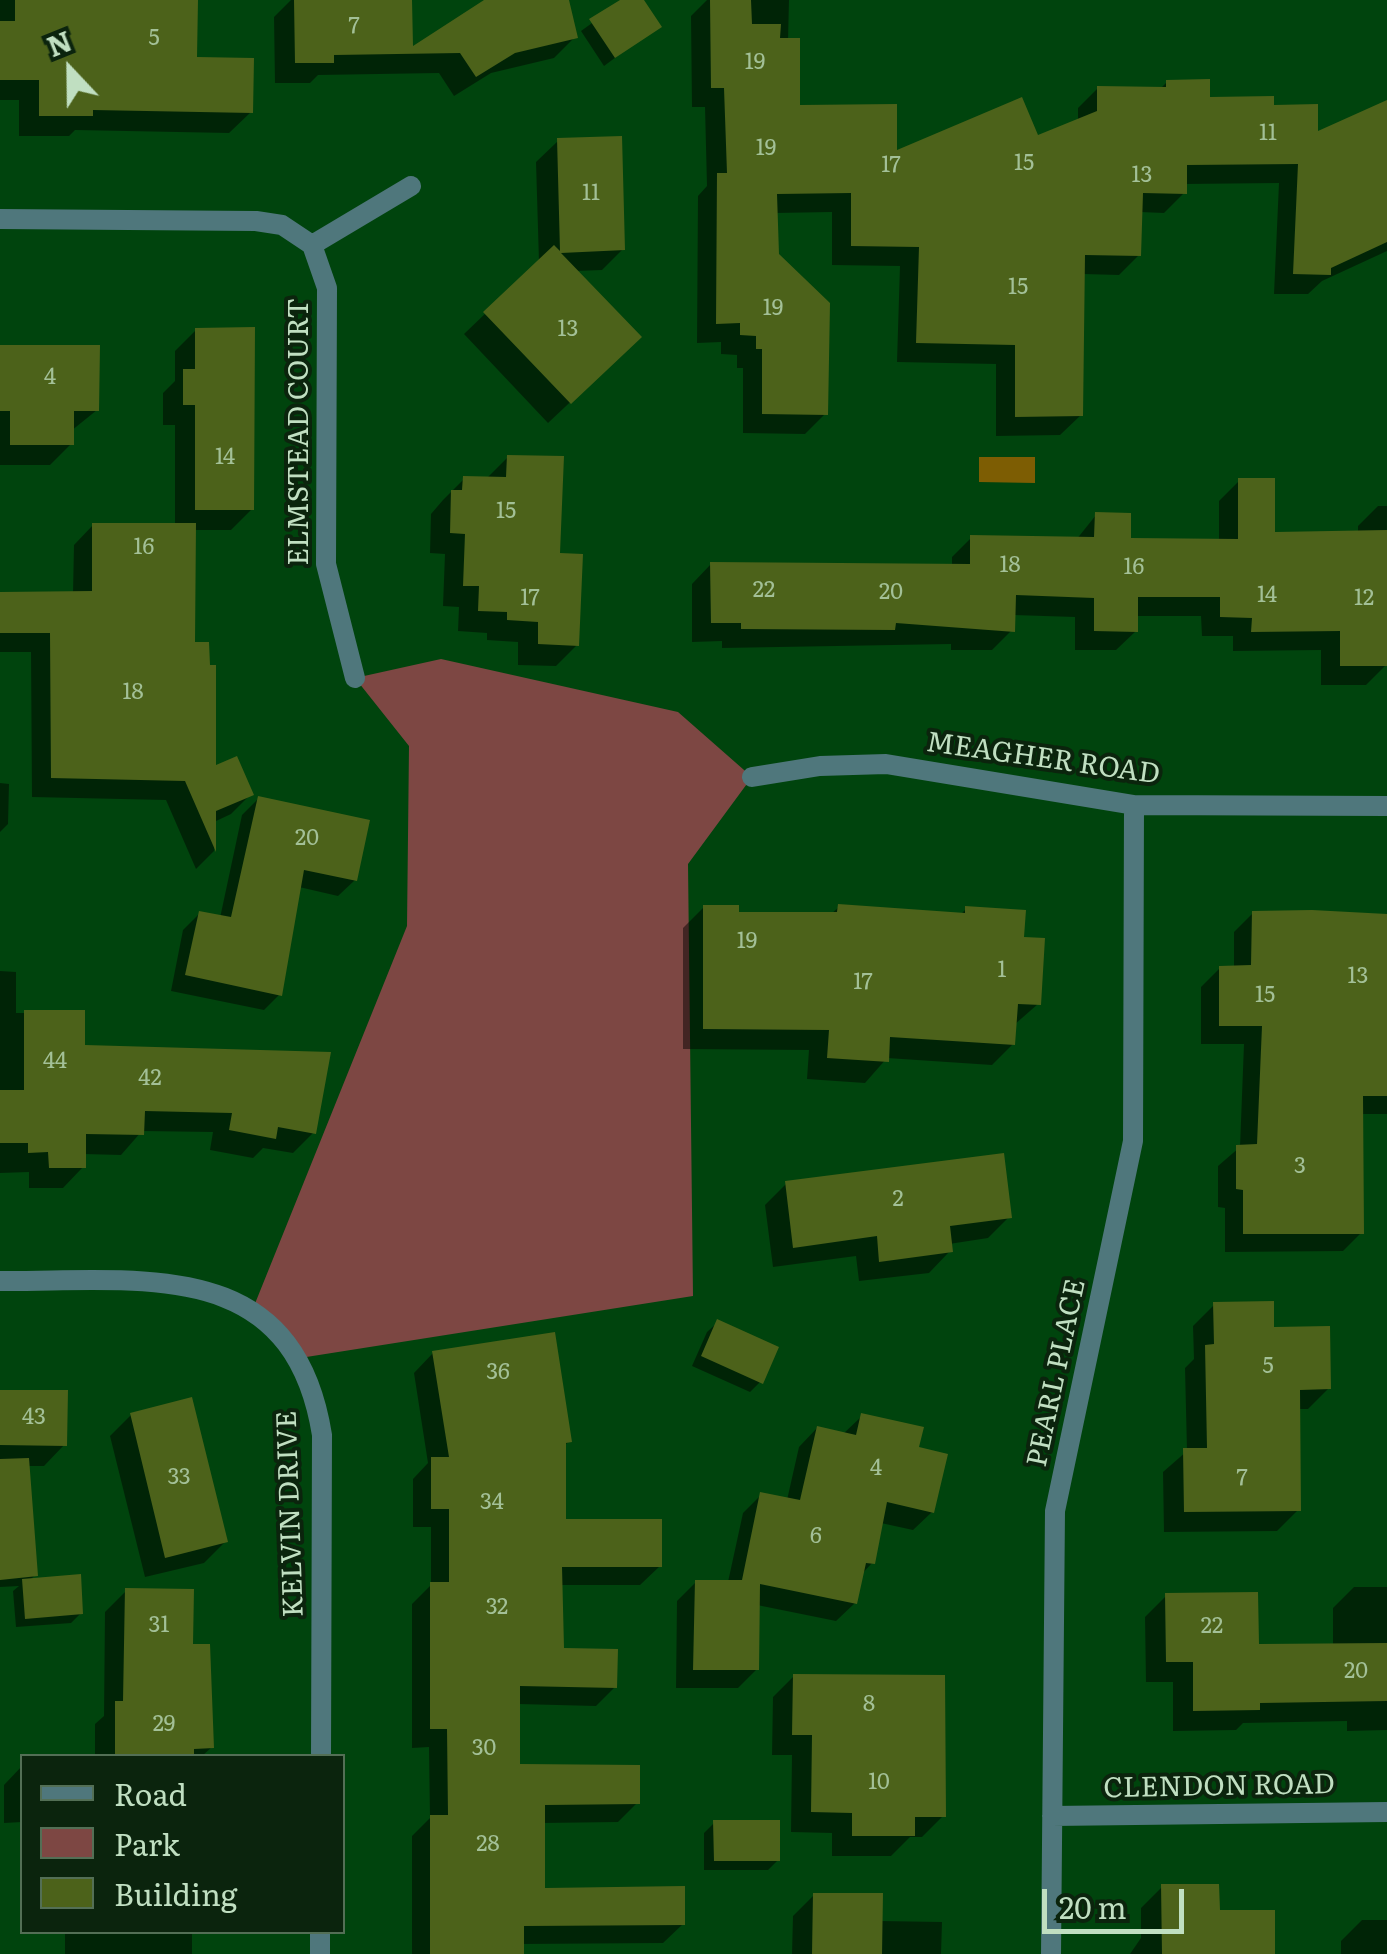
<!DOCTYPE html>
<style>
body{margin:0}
#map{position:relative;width:1387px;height:1954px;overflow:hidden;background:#00440d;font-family:Literata,serif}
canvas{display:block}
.legend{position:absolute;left:20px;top:1754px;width:325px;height:180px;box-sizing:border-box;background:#0b240d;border:2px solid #536f55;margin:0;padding:12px 18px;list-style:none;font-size:30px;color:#c0dfc1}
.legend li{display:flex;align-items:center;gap:20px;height:50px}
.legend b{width:50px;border:2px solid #536f55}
.north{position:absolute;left:20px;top:20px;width:100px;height:100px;-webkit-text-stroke:8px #0b240d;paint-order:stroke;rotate:338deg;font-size:28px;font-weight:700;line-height:40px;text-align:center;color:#c0dfc1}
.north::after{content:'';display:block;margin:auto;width:35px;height:45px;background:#c0dfc1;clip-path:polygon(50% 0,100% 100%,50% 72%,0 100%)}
.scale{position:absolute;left:1042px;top:1889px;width:142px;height:45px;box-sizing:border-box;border:5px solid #c0dfc1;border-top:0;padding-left:12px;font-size:30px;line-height:35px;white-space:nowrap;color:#c0dfc1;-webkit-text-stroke:8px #0b240d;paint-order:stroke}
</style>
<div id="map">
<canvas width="1387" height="1954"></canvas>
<ul class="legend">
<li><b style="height:12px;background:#4f777c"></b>Road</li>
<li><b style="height:28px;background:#7d4743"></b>Park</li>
<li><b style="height:28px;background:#4c621a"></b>Building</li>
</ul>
<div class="north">N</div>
<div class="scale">20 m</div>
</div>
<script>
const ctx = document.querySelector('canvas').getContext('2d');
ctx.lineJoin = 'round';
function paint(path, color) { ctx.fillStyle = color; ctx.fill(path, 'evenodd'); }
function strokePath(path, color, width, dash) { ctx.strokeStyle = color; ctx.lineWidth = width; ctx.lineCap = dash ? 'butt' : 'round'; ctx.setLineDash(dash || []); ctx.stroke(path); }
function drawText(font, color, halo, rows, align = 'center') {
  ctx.font = font + ' Literata,serif'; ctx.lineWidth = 8; ctx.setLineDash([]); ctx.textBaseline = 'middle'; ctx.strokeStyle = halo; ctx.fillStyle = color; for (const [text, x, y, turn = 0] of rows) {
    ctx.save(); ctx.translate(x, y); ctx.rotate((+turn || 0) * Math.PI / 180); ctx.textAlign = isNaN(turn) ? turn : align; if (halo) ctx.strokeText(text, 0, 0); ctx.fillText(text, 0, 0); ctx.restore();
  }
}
const green = new Path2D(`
 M441,659L678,712L752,777L688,864L693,1296L300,1358L252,1311L407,926L409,746L355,678Z`);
const water = new Path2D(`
 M979,457H1035V483L979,482Z`);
const shadow = new Path2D(`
 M0,0H196L195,59L251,112L229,133L75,130L69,136H19V100H0Z
 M291,0H410V50L489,0H566L575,37L554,58L491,73L454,96L439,73L318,75L310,83H275L274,17Z
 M624,0H641L658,26L604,66L581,31Z
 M707,0H789L788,41L798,108L894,153L1036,138L1078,121V108L1098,88L1159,90L1167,82L1208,99L1272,107L1315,135L1387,102V251L1322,281L1308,294H1274L1279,183L1185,184L1184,193L1164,213L1140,212L1139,255L1119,275L1083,274L1081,415L1060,435L996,436V364L897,362L900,266L832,265V212L775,213L777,255L825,414L805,434L743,433V368H737V355L721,354V342L697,343L698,196L707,186L705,107H692L691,16Z
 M558,141L623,249L602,270L575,271L617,358L548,423L464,334L539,262L536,162Z
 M196,330L252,509L231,530H193L192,644L214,769L251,794L231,814L214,822V851L196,869L166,800L32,797L31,652H0V594H73L74,545L93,525L175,526V425H163V393L175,381V351Z
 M0,347L97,410L71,431V444L50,465H0Z
 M508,457L558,556L577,645L556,666L518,665V642L487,640V633L458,631L459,607L443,606L445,554L430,553L431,514L443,500L464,479H486Z
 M1239,481L1273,534L1358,533V526L1378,506H1387L1386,665L1366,685H1321V650L1233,651V636H1202L1201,616H1136V631L1116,650H1075V617L1013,615L1012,630L992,650H951V644L722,648V641L692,642V584L711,564L952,566V557L971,538L1076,540L1096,515L1128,541H1219V501Z
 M0,783L9,784L8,824L0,832Z
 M258,799L355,880L338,896L299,887L280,994L264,1010L171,991L183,930L199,914L220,918L242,815Z
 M704,907L737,914H831L839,907L960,915L966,909L1022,939L1038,1004L1014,1025L1013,1044L992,1065L887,1058L865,1083L807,1079L809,1050L683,1049V928Z
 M1253,913L1387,916V1114H1361V1233L1343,1251L1225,1252V1208L1218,1207V1166L1240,1147L1244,1044H1201V987L1220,968H1234V932Z
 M0,971L16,972V1013H83V1048L314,1132L293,1153L263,1148L253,1158L210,1150L213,1132L142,1131L121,1155L83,1154V1167L63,1188H29V1172L0,1173Z
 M786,1184L1009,1217L988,1238L949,1244L950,1251L929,1273L859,1281L856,1256L773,1267L765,1205Z
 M1214,1305L1272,1330L1329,1388L1308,1409H1298V1510L1277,1531L1164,1532L1163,1472L1187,1451L1185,1368L1194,1359L1193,1326Z
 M718,1322L760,1382L750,1392L692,1366L707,1332Z
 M433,1353L569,1441L563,1447V1522L660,1566L640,1585H560L562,1651L615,1687L596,1706L518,1704L517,1766L637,1803L618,1822L542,1823L543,1890L683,1924L663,1943L522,1944V1954H412V1836L430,1818L429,1747L412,1748V1604L431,1585V1527H413V1479L428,1463L414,1373Z
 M0,1394L65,1444L44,1466H0Z
 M131,1415L225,1542L204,1563L145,1577L110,1436Z
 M862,1416L916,1449L932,1512L913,1530L881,1523L872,1563L861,1575L855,1603L836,1621L757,1605V1669L738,1688H676L677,1601L696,1582H728L743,1513L761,1495L787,1500L799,1447L817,1428L843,1434Z
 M0,1532L35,1575L29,1581L81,1613L71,1623L16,1627L13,1591L19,1586L0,1587Z
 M1354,1587H1387V1730L1347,1731V1721L1243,1723L1236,1730L1173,1731V1682H1146L1145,1617L1166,1596L1256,1647L1333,1646V1608Z
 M126,1591L190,1647L212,1747L202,1756H95V1724L104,1716L105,1612Z
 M794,1676L943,1816L922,1837H910L891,1856H832V1833L791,1832L792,1755H772L773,1697Z
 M22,1766V1822L4,1823V1785Z
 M714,1823L778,1860L768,1870H704V1833Z
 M1162,1887L1217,1912L1273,1954H1130L1141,1938V1908Z
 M814,1895L880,1921L942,1922L941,1954H792L793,1916Z
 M1362,1920H1387V1954H1341V1941Z
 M65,1932H192V1954H65Z`);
const building = new Path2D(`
 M15,0H198L197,57L254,58L253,113L93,110V116H39V80H0V21H15Z
 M294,0H412L413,46L484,0H569L578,38L515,53L476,77L460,53L334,55V63H295Z
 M620,0H644L662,27L615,58L589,19Z
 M710,0H751L752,24H781L780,38H800V105L897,104V150L1022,97L1038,135L1097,111V86L1166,87V80L1210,79V97L1274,96V105L1318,104V131L1387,100V242L1331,268V275L1293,274L1298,164L1187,165V194L1143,193L1141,256L1085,255L1083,416L1015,417V345L916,343L919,247L851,246V193L777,194L779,254L830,303L828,415L762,414V349H756V336L740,335V323L716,324L717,173H727L724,88H711Z
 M622,136L625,250L561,253L642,337L571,404L483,312L554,245L560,251L557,138Z
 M255,327L254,510H195V405H183V369H195V328Z
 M0,345H100L99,411H74V445H10V411H0Z
 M507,455L564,456L560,553L583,554L579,646L538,644V622L507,620V612L478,611L479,586H463L465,534L450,533L451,490H462L463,476L506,477Z
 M1238,478H1275V532L1387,530V666H1340V631L1251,632L1252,618L1220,617V597H1138V632L1094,631V598L1016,595L1015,632L896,623L895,630L741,629V623H711L710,562L970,564V535L1094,537L1095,512L1131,513V538L1238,539Z
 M92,523H196L195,642H209L210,665H216V765L237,756L254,795L216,811V852L185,781L51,778L50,633H0V592L92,591Z
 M258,796L370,820L357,881L304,870L282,996L185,975L199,911L231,917Z
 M838,904L965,913V906L1026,910L1024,937L1045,938L1041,1005L1018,1004L1015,1045L890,1037L889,1062L827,1058L829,1030L703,1029V905H739V912H837Z
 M1312,910L1387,914V1096H1363L1364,1234H1243V1190L1236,1189V1145L1257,1144L1262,1026H1219V966L1251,965L1252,911Z
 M24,1010H85V1045L331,1052L316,1134L278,1127L276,1139L229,1130L232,1113L145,1111L144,1135L86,1134V1168H49L48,1152L28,1153V1143H0V1090H24Z
 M1004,1153L1012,1218L950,1226L953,1252L879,1262L877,1236L793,1248L785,1181Z
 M1274,1301V1327L1330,1326L1331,1389L1300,1390L1301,1511L1184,1512L1183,1448H1207L1205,1345L1214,1344L1213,1302Z
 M717,1319L779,1347L763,1384L701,1356Z
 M555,1332L572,1442L566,1443V1519H662V1567H562L564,1648L618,1649L617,1688L520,1686V1764L640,1765V1804L545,1805V1888L685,1886V1925L524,1926V1954H430V1815H448L447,1729H430V1582H449V1509H431V1457H449L432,1351Z
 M0,1390H68L67,1446L0,1445Z
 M192,1397L228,1542L165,1558L130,1413Z
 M861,1413L924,1427L919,1447L948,1454L934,1513L887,1502L875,1564L866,1563L857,1604L760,1584L759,1670H693L695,1580H742L760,1492L800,1500L817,1426L856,1435Z
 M29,1458L38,1576L0,1580V1459Z
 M81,1574L83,1614L25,1619L22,1579Z
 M125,1588L194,1589L193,1644H210L214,1748L194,1749V1756H115V1701H123Z
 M1258,1592L1259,1644L1387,1643V1701L1260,1703V1710L1193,1711V1662H1166L1165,1593Z
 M793,1674L945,1675L946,1817H915V1836H852V1813L811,1812L812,1735H792Z
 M713,1820H780V1861H714Z
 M1161,1884H1219L1220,1910H1275V1954H1162Z
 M813,1893H883L882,1954H812Z`);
const street = new Path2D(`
 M0,219L256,221L282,225L312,245L327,288L326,564L355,678
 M312,245L411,186
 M752,777L820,766L886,764L1134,805L1387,806
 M0,1281C141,1282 293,1254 322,1435L321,1756
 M1052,1816L1387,1812
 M320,1954V1932
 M1051,1954L1055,1511L1133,1141L1134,805`);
const numberNames = [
 ["7",354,27],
 ["5",154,39],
 ["19",755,63],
 ["11",1268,134],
 ["19",766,149],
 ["15",1024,164],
 ["17",891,166],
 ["13",1142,176],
 ["11",591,194],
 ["15",1018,288],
 ["19",773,309],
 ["13",568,330],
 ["4",50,378],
 ["14",225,458],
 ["15",506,512],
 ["16",144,548],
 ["18",1010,566],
 ["16",1134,568],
 ["22",764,591],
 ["20",891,593],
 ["14",1267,596],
 ["17",530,599],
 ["12",1364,599],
 ["18",133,693],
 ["20",307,839],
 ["19",747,942],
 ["1",1002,971],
 ["13",1358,977],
 ["17",863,983],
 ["15",1265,996],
 ["44",55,1062],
 ["42",150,1079],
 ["3",1300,1167],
 ["2",898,1200],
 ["5",1268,1367],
 ["36",498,1373],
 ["43",34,1418],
 ["4",876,1469],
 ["33",179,1478],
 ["7",1242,1479],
 ["34",492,1503],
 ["6",816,1537],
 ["32",497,1608],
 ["31",159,1626],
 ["22",1212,1627],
 ["20",1356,1672],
 ["8",869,1705],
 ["29",164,1725],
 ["30",484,1749],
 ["10",879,1783],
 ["28",488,1845]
];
const streetNames = [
 ["ELMSTEAD COURT",300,432,-90],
 ["MEAGHER ROAD",1043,759,8],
 ["PEARL PLACE",1057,1373,-78],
 ["KELVIN DRIVE",291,1514,-92],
 ["CLENDON ROAD",1219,1787,-1]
];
paint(green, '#7d4743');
paint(water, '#7d5d03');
paint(shadow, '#0007');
paint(building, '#4c621a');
strokePath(street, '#4f777c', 20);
drawText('22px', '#a3c097', null, numberNames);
drawText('28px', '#c0dfc1', '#0b240d', streetNames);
</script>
